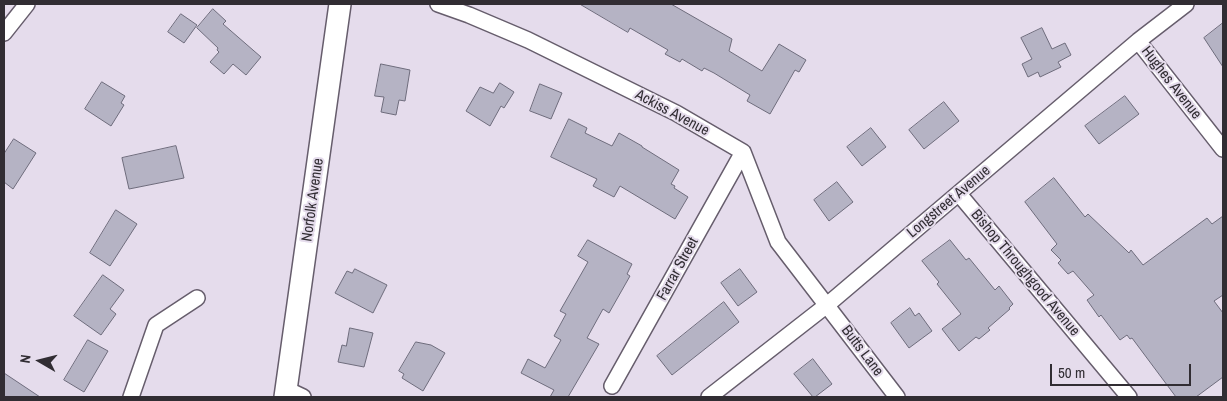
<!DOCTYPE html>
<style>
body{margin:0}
#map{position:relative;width:1227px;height:401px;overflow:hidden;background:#e5dcec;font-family:"Archivo Narrow",sans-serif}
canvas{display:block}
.frame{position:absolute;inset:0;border:5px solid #312d33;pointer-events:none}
.north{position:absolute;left:15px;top:336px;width:50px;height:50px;-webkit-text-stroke:4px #e5dcec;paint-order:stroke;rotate:278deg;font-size:14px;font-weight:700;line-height:20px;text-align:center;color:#312d33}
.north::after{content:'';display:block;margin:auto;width:18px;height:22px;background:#312d33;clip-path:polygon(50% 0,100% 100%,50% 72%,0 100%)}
.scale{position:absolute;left:1050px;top:364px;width:141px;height:22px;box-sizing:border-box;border:2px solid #312d33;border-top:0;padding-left:6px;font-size:15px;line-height:18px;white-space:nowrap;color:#312d33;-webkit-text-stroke:4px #e5dcec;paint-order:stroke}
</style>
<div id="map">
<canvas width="1227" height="401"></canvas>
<div class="frame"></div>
<div class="north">N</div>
<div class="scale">50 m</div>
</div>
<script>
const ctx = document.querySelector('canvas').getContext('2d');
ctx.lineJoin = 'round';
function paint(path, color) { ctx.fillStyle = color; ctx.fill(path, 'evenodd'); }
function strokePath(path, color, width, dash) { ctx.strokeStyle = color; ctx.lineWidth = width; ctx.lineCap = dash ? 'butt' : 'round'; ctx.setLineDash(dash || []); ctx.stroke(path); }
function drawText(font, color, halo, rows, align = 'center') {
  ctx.font = font + ' "Archivo Narrow",sans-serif'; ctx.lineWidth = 4; ctx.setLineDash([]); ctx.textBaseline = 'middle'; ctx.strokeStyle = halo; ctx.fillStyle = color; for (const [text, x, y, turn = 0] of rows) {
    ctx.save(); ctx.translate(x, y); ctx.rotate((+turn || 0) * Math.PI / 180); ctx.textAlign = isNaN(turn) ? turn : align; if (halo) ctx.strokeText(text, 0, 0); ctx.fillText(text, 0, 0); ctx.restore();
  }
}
const building = new Path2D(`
 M580,4H671L732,39L729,51L762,71L779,44L806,60L799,72L795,70L770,114L747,101L750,95L714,73L704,68L702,71L682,59L680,62L665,54L668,50L630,28L628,32Z
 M213,9L226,21L223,24L261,57L246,75L233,64L224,74L210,62L219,52L217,50L218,48L197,28Z
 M181,14L197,25L184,43L168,32Z
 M1223,23V67L1204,38Z
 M1042,28L1052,49L1065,43L1071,55L1058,62L1061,67L1040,77L1038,72L1028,77L1022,64L1032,59L1021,38Z
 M381,64L410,70L405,101L399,100L396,115L381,112L384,97L375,96Z
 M102,82L125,96L121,103L124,105L111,126L85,109Z
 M500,83L514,92L504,108L501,106L490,126L466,111L480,87L493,93Z
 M540,84L562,93L551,119L530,111Z
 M1125,96L1139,114L1099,144L1085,126Z
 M944,102L959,121L924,149L909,130Z
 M569,119L587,128L585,133L612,146L619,133L642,146V147L679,170L671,184L675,186L674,188L688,197L675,219L620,186L614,197L593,186L597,179L551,157Z
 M871,128L886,147L862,166L847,147Z
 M14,139L36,153L13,189L4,182V154Z
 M176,146L184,178L129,189L122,158Z
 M1054,178L1085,217L1088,214L1126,250L1129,253L1131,250L1143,265L1207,218L1212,224L1223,216V295L1214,301L1223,313V377L1196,397H1176L1132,338L1130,339L1127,335L1120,340L1101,315L1099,317L1087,300L1094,295L1073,271L1068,274L1058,263L1061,260L1051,250L1057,244L1025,202Z
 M837,182L853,202L829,221L814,200Z
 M116,210L137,224L110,266L90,253Z
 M588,240L632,264L627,274L630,276L609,313L603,309L587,338L599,344L568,397H550L554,390L521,373L528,359L545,368L561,340L554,336L566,314L560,311L588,262L578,256Z
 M950,240L966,260L969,258L995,290L999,286L1013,304L1009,308L1010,309L988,328L990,330L979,339L976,337L959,351L942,329L961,314L937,284L939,282L922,261Z
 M355,269L387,285L373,313L335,293L347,271L352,273Z
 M740,269L757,292L738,306L721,283Z
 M103,275L124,290L110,309L116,314L101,335L74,316Z
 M724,302L739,322L672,375L657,356Z
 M910,308L915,316L919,313L932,331L909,348L891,323Z
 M350,328L373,333L364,367L338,362L342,345L346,346Z
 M88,340L108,351L84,392L64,380Z
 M416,342L431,345L445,353L423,391L402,378L404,374L399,371Z
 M813,359L832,384L815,397H813L794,374Z
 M4,373L40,397H4Z`);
const street = new Path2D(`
 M438,4L469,15L528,40L676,113L743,152L778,242L897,397
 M4,33L27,4
 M1138,41L1223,149
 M959,194L1129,397
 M612,386L743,152
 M286,389L303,397
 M131,397L156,325L197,298
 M709,397L827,305L1138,41L1186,4`);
const secondary = new Path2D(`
 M285,397L340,4`);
const streetNames = [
 ["Hughes Avenue",1171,83,52],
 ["Ackiss Avenue",672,113,28],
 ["Norfolk Avenue",313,200,-82],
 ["Longstreet Avenue",949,202,-40],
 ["Farrar Street",678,269,-61],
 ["Bishop Throughgood Avenue",1025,273,50],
 ["Butts Lane",862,351,53]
];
paint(building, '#b5b3c4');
strokePath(building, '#6e6c7c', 1);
strokePath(street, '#665d6c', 18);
strokePath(secondary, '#665d6c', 24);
strokePath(street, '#fff', 15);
strokePath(secondary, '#fff', 21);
drawText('15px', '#312d33', '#e5dcec', streetNames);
</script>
